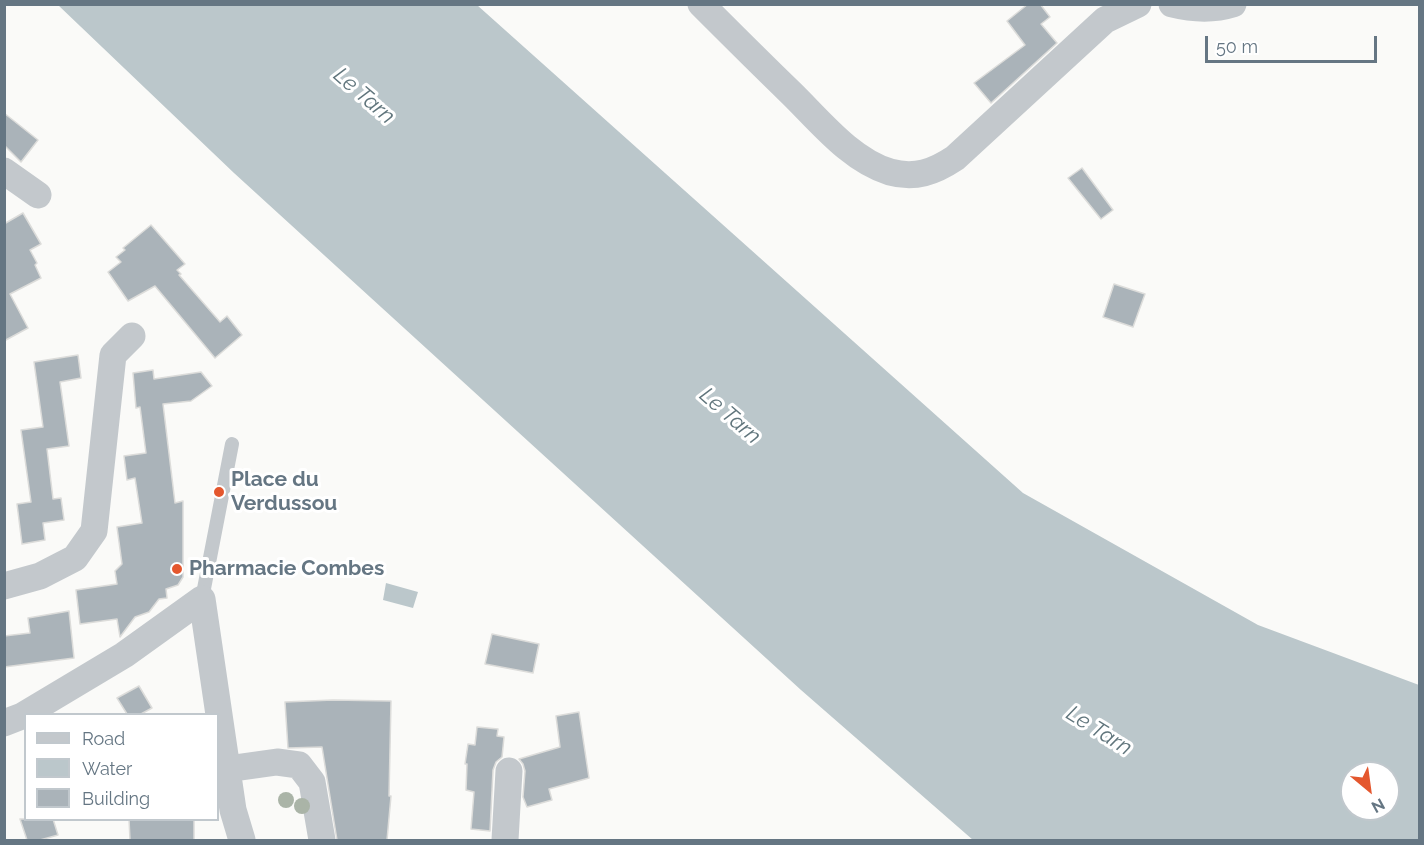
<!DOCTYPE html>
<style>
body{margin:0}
#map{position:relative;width:1424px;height:845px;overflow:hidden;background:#fafaf8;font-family:Raleway,sans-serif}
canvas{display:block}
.frame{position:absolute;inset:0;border:6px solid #657683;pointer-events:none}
.legend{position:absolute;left:24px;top:713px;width:195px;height:108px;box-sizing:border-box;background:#fff;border:2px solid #c1c8cd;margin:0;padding:8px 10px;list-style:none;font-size:18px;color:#657683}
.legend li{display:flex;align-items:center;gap:12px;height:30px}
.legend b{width:30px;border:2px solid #c1c8cd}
.north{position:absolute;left:1340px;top:761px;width:60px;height:60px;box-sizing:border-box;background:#fff;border:2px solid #c1c8cd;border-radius:50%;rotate:151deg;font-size:16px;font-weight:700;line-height:24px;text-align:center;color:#657683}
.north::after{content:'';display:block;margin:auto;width:21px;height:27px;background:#e4572e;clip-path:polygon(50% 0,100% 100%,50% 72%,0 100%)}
.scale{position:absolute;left:1205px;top:36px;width:172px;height:27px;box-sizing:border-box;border:3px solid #657683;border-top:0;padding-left:8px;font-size:18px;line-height:21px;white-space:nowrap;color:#657683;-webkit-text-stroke:4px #fff;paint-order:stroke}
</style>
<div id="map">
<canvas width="1424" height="845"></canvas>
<div class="frame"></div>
<ul class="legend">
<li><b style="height:8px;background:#c3c8cc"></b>Road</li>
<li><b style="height:16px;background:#bbc7cb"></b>Water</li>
<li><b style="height:16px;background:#aab3b9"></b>Building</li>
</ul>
<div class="north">N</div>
<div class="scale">50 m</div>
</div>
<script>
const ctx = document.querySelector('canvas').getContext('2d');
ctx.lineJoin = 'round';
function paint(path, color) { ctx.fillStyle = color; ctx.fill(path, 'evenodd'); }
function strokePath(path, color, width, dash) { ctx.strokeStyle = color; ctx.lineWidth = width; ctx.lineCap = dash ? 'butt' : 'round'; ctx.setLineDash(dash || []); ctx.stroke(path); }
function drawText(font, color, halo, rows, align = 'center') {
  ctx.font = font + ' Raleway,sans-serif'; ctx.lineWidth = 6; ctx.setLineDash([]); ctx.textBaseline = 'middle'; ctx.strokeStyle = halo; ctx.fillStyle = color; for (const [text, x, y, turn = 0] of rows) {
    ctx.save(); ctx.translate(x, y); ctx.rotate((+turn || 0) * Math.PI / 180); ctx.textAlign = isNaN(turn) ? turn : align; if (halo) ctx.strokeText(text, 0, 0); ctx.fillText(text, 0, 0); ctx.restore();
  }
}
const water = new Path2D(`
 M58,5H477L1023,493L1258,625L1419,685V840H973L801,690L234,173ZM1352,773H1388V809H1352Z
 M386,583L418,592L413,608L383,600Z`);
const building = new Path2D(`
 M1028,4H1040L1050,17L1041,24L1057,43L991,103L974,83L1025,45L1007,21Z
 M4,113L38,140L21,162L4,145Z
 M1082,168L1113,210L1101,219L1068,178Z
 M23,213L41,244L30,250L37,263L35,265L41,278L10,294L28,328L4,341V224Z
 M151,225L185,264L177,270L181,274L179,275L220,322L227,316L242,335L215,358L155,286L128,301L108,272L121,262L116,257L125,250L123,248Z
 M1114,284L1145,294L1133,327L1103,317Z
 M78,355L81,378L60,382L69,446L47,449L53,499L61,498L64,520L43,523L45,540L22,544L17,504L31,502L21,430L43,427L34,362Z
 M153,370L154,379L201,372L212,386L191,401L163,404L175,503L183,501V577L178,585L166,589L167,598L159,599L149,612L135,617L120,637L117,619L80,624L76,590L117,584L115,571L122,564L117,527L142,523L135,478L127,480L124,456L146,453L140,407L136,408L133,373Z
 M69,611L74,658L4,667V636L30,633L28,618Z
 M492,634L539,644L533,673L485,664Z
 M139,686L152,708L141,714H127L117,698Z
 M333,700L391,701L389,796H391L387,840H337L322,747L288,748L285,702Z
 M579,712L589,778L549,789L552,800L527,807L523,797L525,771L523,764L519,759L560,747L556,716Z
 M477,727L498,729L497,736L504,737L502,757L496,762L493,770L490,831L471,829L474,792L466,790L467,764H465L468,744L475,745Z
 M20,819H53L58,835L40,840H27Z
 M129,819H194V840H130Z`);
const service = new Path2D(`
 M202,599L232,444`);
const minor = new Path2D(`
 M701,4C731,34 760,63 790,92C819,120 850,160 890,172C915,179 934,172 955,158L1105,20L1138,4
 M1172,4C1192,9 1214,10 1233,4
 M4,171L38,195
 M4,586L40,576L75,558L94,531L113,355L132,336
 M4,723L22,716L124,655L202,599L233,810L242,840
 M227,769L277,762L299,765L312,782L322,840
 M505,840L509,771`);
const trees = [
 [286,800],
 [302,806]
];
const markers = [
 [219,492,6,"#e4572e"],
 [177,569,6,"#e4572e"]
];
const poiNames = [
 ["Place du",231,480],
 ["Verdussou",231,504],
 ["Pharmacie Combes",189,569]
];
const waterNames = [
 ["Le Tarn",364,96,41],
 ["Le Tarn",730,416,41],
 ["Le Tarn",1099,731,32]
];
paint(water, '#bbc7cb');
paint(building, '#aab3b9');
strokePath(building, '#dcdcda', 1.5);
strokePath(service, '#c3c8cc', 14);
strokePath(minor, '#c3c8cc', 27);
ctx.fillStyle = '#aab4a7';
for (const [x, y] of trees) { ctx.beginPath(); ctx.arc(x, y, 8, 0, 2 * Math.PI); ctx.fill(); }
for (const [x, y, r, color] of markers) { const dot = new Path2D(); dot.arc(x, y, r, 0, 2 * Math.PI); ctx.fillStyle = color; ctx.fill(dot); strokePath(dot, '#fff', 2); }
drawText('bold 21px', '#657683', '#fff', poiNames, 'left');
drawText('italic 22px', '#60757c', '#fff', waterNames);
</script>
